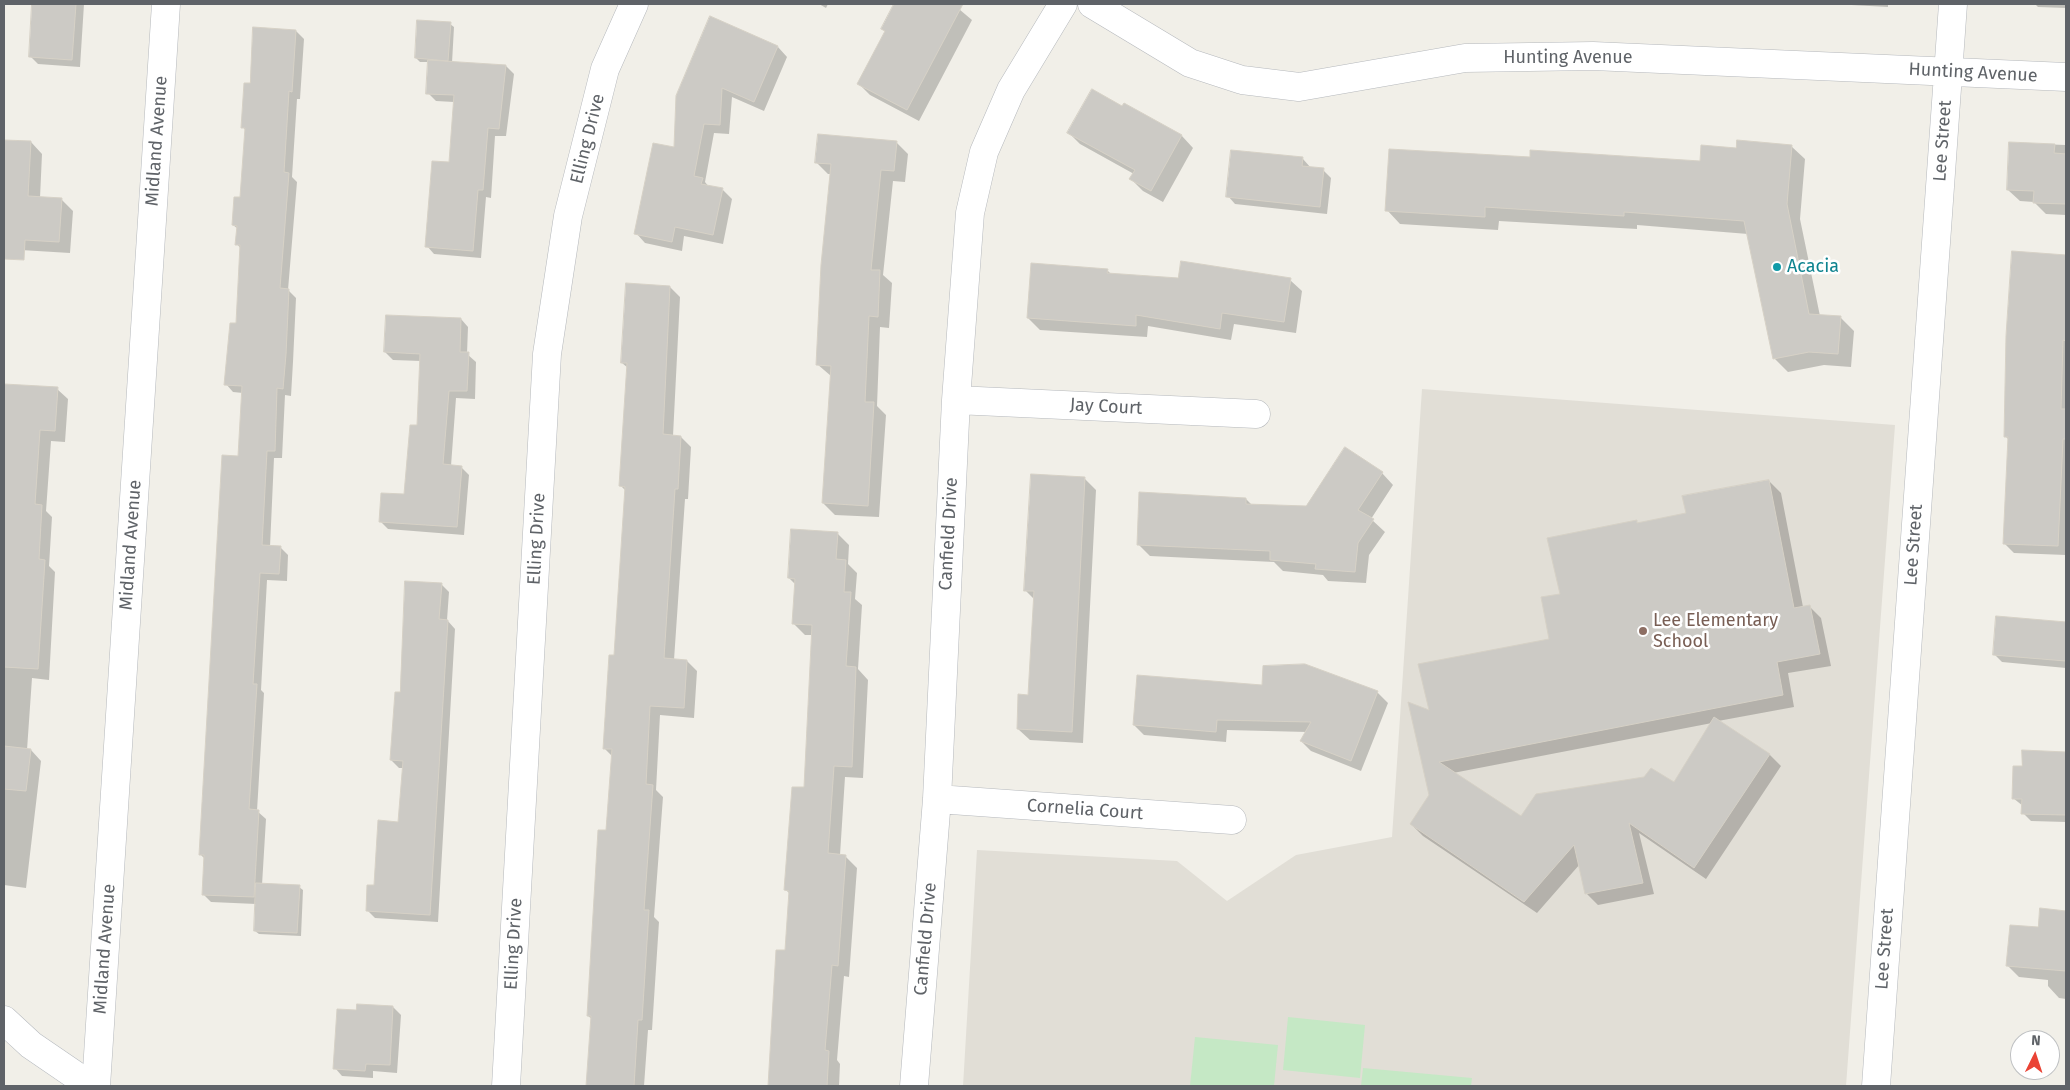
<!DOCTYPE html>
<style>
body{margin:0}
#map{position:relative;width:2070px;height:1090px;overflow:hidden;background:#f1efe8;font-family:"Fira Sans",sans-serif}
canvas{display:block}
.frame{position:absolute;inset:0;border:5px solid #5f6368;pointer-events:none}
.north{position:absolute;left:2010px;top:1030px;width:50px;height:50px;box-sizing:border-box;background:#fff;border:1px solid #bfc1c3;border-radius:50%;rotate:4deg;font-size:14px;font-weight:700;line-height:20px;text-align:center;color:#5f6368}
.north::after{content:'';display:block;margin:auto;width:18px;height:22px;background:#ea4335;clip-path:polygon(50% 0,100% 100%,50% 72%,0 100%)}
</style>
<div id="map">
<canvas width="2070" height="1090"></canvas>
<div class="frame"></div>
<div class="north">N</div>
</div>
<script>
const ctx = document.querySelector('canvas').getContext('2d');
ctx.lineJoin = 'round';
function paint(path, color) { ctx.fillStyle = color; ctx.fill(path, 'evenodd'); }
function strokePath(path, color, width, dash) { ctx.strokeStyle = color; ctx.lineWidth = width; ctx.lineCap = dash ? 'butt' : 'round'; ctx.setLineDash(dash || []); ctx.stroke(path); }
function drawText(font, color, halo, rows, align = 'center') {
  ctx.font = font + ' "Fira Sans",sans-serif'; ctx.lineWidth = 5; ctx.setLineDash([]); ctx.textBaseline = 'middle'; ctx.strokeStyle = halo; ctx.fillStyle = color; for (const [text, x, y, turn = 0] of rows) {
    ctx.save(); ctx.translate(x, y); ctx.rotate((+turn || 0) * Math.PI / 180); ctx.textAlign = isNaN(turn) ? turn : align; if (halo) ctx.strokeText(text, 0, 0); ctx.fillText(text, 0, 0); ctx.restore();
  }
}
const education = new Path2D(`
 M1422,389L1895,425L1846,1086H963L977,850L1177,861L1227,901L1296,855L1392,837Z`);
const green = new Path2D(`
 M1288,1017L1365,1025L1360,1078L1283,1070Z
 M1195,1037L1278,1045L1274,1086H1190Z
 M1363,1068L1472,1078L1471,1086H1361Z`);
const shadow = new Path2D(`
 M33,4H84L80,67L38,64L30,56Z
 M819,4H828L826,8Z
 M895,4H953L972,20L919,121L870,95L859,84L886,32L882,29Z
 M1833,4H1888V7Z
 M2035,4H2066V8L2038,7Z
 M711,18L778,47L787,57L764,111L732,97L729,134L714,133L705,182L709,187L722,189L732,199L723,244L684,236L682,251L645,243L636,233L675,149Z
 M450,24L454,27L452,63L506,66L514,74L506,136H495L491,198L486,197L481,258L434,254L427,246L450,163L454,102L436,101L428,93L429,62H420L416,58Z
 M255,29L296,31L304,39L300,99H297L292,177L297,182L288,290L296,298L293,362L291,396L285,395L282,458H274L270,547H280L288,555L287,581L267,580L261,690L264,693L257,811L266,819L262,885L299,887L303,890L301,936L259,934L255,931L256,904L211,902L203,894L205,859L200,854L239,457L243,393L233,392L226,384L237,325L241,249L237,244L238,229L233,225L241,199L246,131L243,127L251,84Z
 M1124,104L1182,136L1193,148L1163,202L1143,191L1131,179L1134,174L1080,144L1069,133L1123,107Z
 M4,141L31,142L42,154L40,198L61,199L73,211L70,253L4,249Z
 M896,142L908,154L905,182L893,181L883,275L892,283L889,328L880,327L877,406L886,415L879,517L835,515L823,503L831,376L817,364L831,174H828L816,162Z
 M2010,143L2066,145V215L2046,214L2034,202L2020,201L2008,190Z
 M1791,146L1805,159L1800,219L1820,316L1841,318L1854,331L1851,367L1824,365L1788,372L1774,358L1748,234L1637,225V229L1499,221L1498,230L1400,224L1387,210L1531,159L1701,162L1738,149Z
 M1232,151L1303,159L1311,168L1323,170L1331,178L1327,214L1235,204L1228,196Z
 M2013,253L2066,256V555L2014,553L2004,543L2009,440L2005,436Z
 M1107,270L1112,275L1179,279L1290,280L1302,291L1296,333L1234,324L1231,340L1148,326L1147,337L1040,330L1028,318Z
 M670,287L680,297L673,436L681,437L691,447L688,499H685L674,660L687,661L697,671L694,718L660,715L656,790L663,797L654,917L659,922L652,1030H648L644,1086H587L592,1019L588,1016L613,757L604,748L615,656L626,491L621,486L628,368L622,363Z
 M461,319L468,327L467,354L476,362L475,399L456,398L451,466L461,467L469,475L464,535L388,529L380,521L405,496L418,427L421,361L393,360L385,352Z
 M4,385L57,389L68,399L65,442L51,441L46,511L52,517L49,566L55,572L49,680L32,678L27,750H31L41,761L26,888L4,885Z
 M1382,473L1393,485L1371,519L1385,532L1369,555L1366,583L1328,581L1323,575L1283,571L1274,562L1150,556L1138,544L1246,499L1252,505L1307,508Z
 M1085,479L1096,490L1083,743L1030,740L1018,729L1029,696L1035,600L1025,590Z
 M1769,481L1781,493L1803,607L1809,606L1821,618L1831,666L1788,673L1794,707L1718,721L1769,754L1781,766L1706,879L1639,833L1654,894L1598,905L1586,893L1580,864L1537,913L1423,836L1411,824L1430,796V712L1551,640L1561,595L1636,522L1639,524L1688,514ZM1712,723L1675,783L1522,817L1453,773Z
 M837,533L849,545L848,564L857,573L855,599L862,605L858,669L868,680L863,778L845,777L840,855L845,856L857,868L849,977L844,976L837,1060L840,1064L839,1086H769L777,951L786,952L790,894L786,890L805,789L813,635H805L793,623L796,585L789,578Z
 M441,584L449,592L447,620L455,629L438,922L375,918L367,910L400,823L403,768H399L391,760L401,694Z
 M1997,617L2066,623V668L2002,662L1994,654Z
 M1263,686L1377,692L1388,703L1361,771L1311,751L1301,741L1307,732L1227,730L1226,742L1144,735L1134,725Z
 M2024,752L2066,753V822L2031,821L2023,813V806L2013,798L2023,767Z
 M2041,910L2066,912V999L2059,998L2048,986V980L2019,977L2007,965L2039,929Z
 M393,1007L401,1015L397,1073L373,1071V1078L342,1076L335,1068L358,1011Z`);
const building = new Path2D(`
 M32,4H76L72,60L29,57Z
 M894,4H963L907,110L857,84L885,31L881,29Z
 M710,16L778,46L754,102L722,88L720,125L704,124L694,176L703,178L701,184L723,188L713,235L675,227L672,242L634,234L653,143L674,147L676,96Z
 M417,20L451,22L448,61L415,58Z
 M253,27L296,30L292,92L289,91L284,172L289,173L280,288L289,289L286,354L283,389L277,388L275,451H267L262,545L281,546L279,574L260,573L253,684H257L249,809L259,810L254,897L202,895L204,855H199L222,455L238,456L242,386L224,385L230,323H236L240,245H235L237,226L232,225L234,197H240L245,128H241L244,83H250Z
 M428,60L506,65L499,129L488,128L483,190H478L473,251L425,247L432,161L449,162L454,95L426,94Z
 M1092,89L1122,106L1124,103L1182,135L1151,191L1129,179L1135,170L1067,133Z
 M818,134L897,141L894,171L881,170L871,270H880L878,317L869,316L865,402H874L868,506L822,503L831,366L816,365L821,265L831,164L815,163Z
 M4,140L31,141L28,196L62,198L59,242L25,240L24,260L4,259Z
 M1737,140L1792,145L1787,204L1809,314L1841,316L1838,354L1809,352L1773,359L1744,221L1624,212V216L1485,207V217L1385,211L1389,149L1530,157V150L1700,161L1701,145L1736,148Z
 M2009,142L2055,144L2054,153L2066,154V204L2033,203L2034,191L2007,190Z
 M1231,150L1303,157L1302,166L1324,168L1320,207L1226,197Z
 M2012,251L2066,255V341L2063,340L2061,409H2066V439H2063L2058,546L2003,544L2008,437H2004L2006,336Z
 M1181,261L1291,278L1284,322L1222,313L1220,329L1136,315V326L1027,318L1031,263L1108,269L1107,273L1178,278Z
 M626,283L670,286L663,434L681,436L678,489H675L664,658L687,660L684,708L650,706L646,784L653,785L644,910H649L642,1020H638L634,1086H586L591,1016H587L598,830H606L612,749H603L609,655H614L625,487L619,486L627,363H621Z
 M386,315L461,318L460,352H469L467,391H449L443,464L462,466L457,527L379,522L381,493L404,494L410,425H417L420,354L384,352Z
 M4,384L58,387L55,431L40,430L35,504L42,505L39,559L45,560L38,669L4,667Z
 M1345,447L1383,472L1358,510L1374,519L1358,543L1355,572L1315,569L1316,564L1270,560V551L1137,545L1139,492L1246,498V504L1306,506Z
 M1031,474L1085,477L1072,732L1017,729L1018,694L1028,695L1034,591H1024Z
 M1769,480L1794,608L1810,605L1820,654L1777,662L1783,695L1439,762L1521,816L1536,794L1644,777L1651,768L1674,782L1714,717L1770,754L1694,868L1629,823L1643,883L1585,894L1574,845L1524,902L1410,824L1429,795L1408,702L1429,710L1418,664L1549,639L1541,597L1560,594L1547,538L1637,520V523L1686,513L1682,496Z
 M791,529L838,532L836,559L846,560L844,592H851L846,666L856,667L852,767L834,766L828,853L846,855L838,966L832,965L825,1050L829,1051L827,1086H768L776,950H785L789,891L784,890L792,787H804L812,625L792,624L795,579L788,578Z
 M405,581L442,583L439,619L448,620L430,915L366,911L367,885H374L378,820L398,822L403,761L390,760L395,692H400Z
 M1996,616L2066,622V661L1993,655Z
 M1305,664L1378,691L1351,761L1300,741L1311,722L1217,720L1216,732L1133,725L1137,675L1262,685L1263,666Z
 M4,746L31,749L26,791L4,789Z
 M2022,750L2066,752V815L2021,814L2022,799H2012L2013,766H2022Z
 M256,883L300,885L297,933L254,931Z
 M2040,908L2066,911V971L2006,966L2010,925L2038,927Z
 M357,1004L393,1006L390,1065L366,1064L365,1071L333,1069L337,1009L356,1010Z`);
const minor = new Path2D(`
 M1092,4L1190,63L1242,80L1299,87L1465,58L1593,56L2066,77
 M956,400L1256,414
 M937,799L1232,820
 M96,1086L166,4
 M506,1086L547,354L568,216L605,69L634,4
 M914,1086L937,799L956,400L970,213L984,152L1011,90L1063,4
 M1876,1086L1953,4`);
const secondary = new Path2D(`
 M4,1020L31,1045L91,1086`);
const markers = [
 [1777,267,5,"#0f9aa8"],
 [1643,631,5,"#8d6e63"]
];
const streetNames = [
 ["Hunting Avenue",1568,58],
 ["Hunting Avenue",1973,73,3],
 ["Elling Drive",588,139,-76],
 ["Midland Avenue",157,141,-86],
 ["Lee Street",1943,141,-86],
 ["Jay Court",1106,407,3],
 ["Canfield Drive",949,534,-87],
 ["Elling Drive",537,539,-87],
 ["Midland Avenue",131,545,-86],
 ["Lee Street",1914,545,-86],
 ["Cornelia Court",1085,810,4],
 ["Canfield Drive",926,939,-85],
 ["Elling Drive",514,944,-87],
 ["Midland Avenue",105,949,-86],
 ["Lee Street",1885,949,-86]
];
const cultureNames = [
 ["Acacia",1787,267]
];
const educationNames = [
 ["Lee Elementary",1653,621],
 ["School",1653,642]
];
paint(education, '#e1ded6');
paint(green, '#c5e8c5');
paint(shadow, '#0003');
paint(building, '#cccac5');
strokePath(building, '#d6d1c6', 1);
strokePath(minor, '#b5b8bc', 29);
strokePath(secondary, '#b6babf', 29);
strokePath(minor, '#fff', 28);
strokePath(secondary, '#fff', 28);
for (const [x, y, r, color] of markers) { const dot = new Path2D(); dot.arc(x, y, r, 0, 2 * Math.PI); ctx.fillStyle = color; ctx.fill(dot); strokePath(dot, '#fff', 2); }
drawText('18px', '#5f6368', '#fff', streetNames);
drawText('18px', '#0d838f', '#fff', cultureNames, 'left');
drawText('18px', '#785e54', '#fff', educationNames, 'left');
</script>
